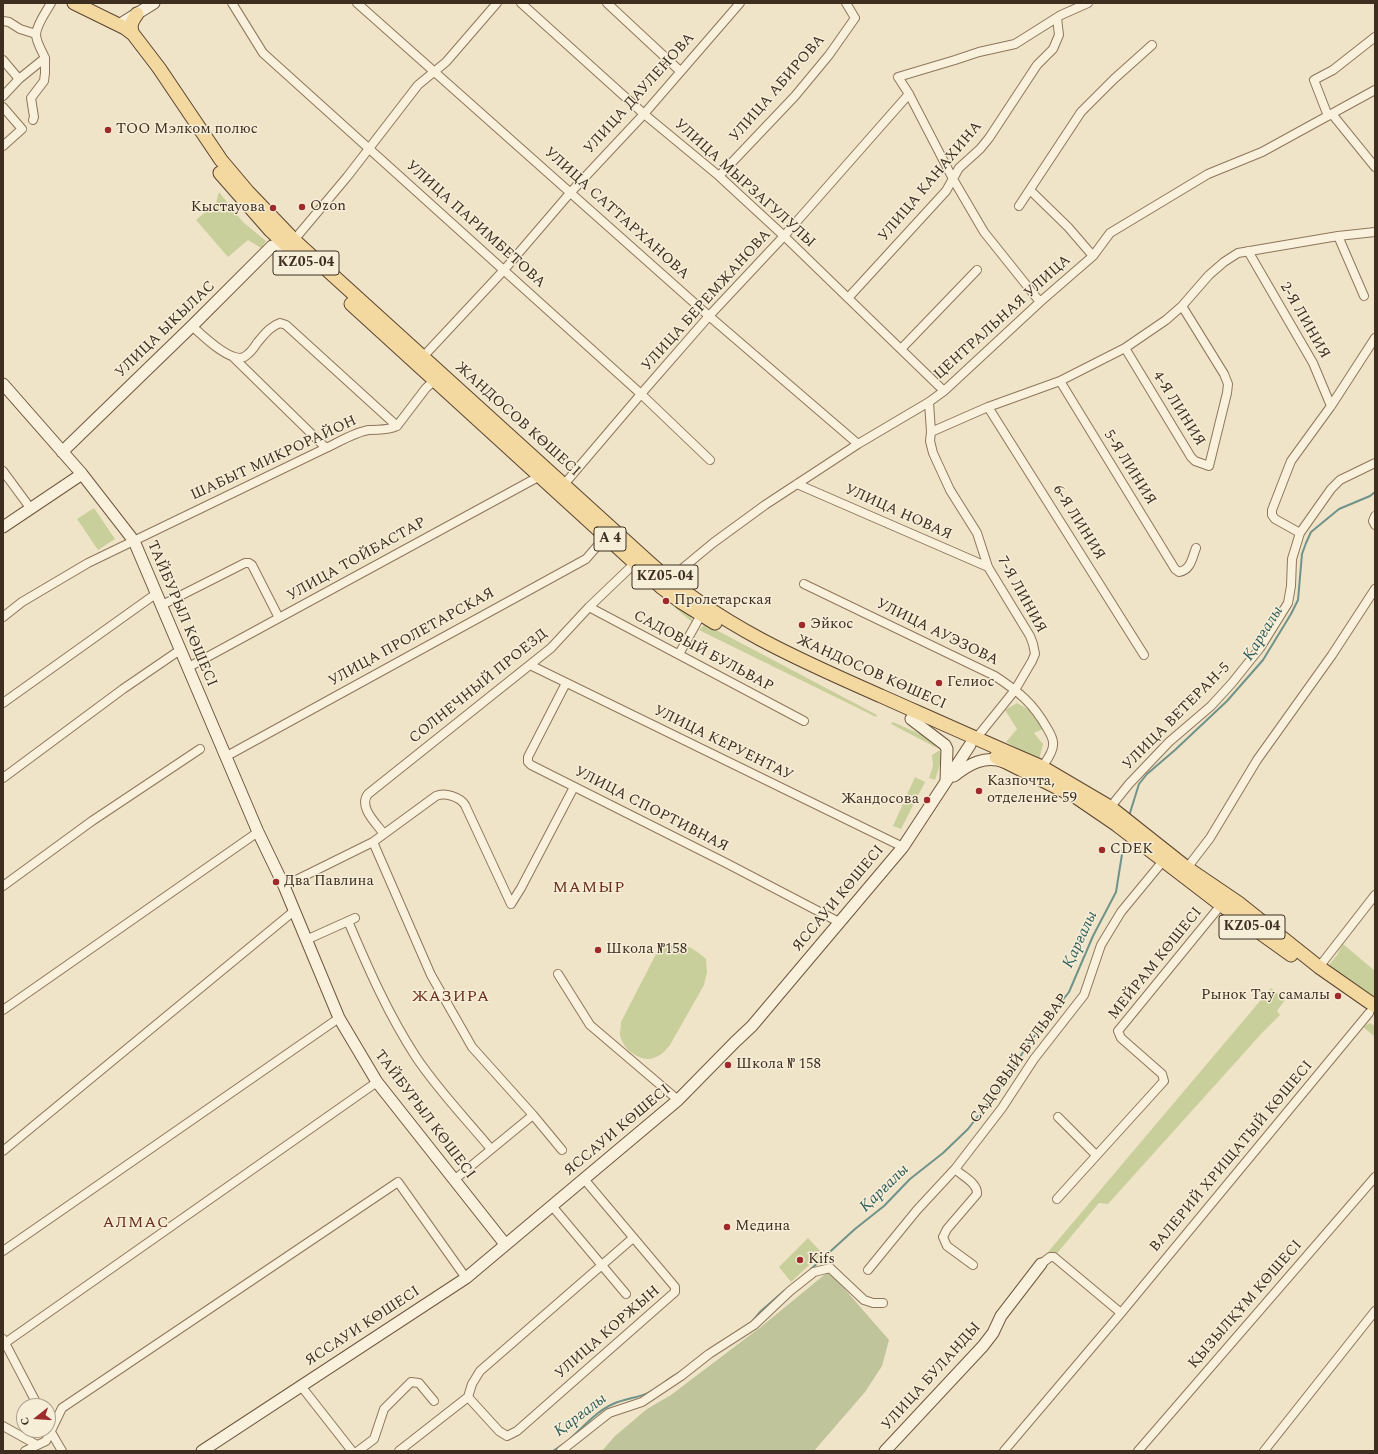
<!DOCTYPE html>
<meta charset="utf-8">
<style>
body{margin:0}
#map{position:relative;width:1378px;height:1454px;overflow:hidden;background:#f0e4c8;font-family:Spectral,serif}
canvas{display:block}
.frame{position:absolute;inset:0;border:4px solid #3d2e20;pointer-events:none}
.north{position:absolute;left:16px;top:1398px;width:40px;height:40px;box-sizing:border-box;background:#f7eed8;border:1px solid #ada18e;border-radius:50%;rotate:253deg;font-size:11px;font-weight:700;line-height:16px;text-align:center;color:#3d2e20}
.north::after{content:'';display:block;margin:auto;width:14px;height:18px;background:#9e2a2b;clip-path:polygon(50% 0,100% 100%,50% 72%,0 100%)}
</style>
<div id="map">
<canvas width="1378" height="1454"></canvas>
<div class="frame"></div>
<div class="north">С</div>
</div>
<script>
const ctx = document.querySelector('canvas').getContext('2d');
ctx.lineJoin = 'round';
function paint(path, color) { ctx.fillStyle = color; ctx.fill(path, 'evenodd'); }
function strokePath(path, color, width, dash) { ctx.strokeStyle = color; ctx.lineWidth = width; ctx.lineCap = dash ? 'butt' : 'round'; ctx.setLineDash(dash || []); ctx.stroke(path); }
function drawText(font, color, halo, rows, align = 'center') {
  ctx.font = font + ' Spectral,serif'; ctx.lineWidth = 3; ctx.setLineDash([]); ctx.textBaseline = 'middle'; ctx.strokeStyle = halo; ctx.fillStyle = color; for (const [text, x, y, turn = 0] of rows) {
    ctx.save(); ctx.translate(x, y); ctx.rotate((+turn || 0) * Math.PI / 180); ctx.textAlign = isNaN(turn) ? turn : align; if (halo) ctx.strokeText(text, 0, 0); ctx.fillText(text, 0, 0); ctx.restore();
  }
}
const green = new Path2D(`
 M219,192L243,222L266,241L261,248L248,240L228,257L196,220L216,203Z
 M94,508L115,539L98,550L77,519Z
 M671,604C681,608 691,612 693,623Z
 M705,624L877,715L876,717L699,630Z
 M1017,703L1033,712L1043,729L1034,733L1043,744L1039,760L1006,742L1017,729L1005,710Z
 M893,722L931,739L937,748L891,724Z
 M940,750L942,758L935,780L929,778L933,766L932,755Z
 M915,777L925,782L901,829L893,826Z
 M677,944C689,945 697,951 706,959L707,972L704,985L670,1045C659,1059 648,1064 632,1053C626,1049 622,1043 620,1035C620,1031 621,1026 621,1022L657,952L669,946Z
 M1343,944L1375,971V1001L1329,965L1337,955Z
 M1271,988L1285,1000L1277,1011L1280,1015L1262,1033L1108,1204L1099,1203L1054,1257H1050L1048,1252Z
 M1370,1023L1375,1026V1037L1363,1027Z
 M808,1238L822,1253L791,1282L779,1267Z`);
const cemetery = new Path2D(`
 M829,1271L889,1340L882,1366L865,1392L814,1451H602L615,1436L647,1409L671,1395L762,1326Z`);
const stream = new Path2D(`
 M1129,816L1139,784L1147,774L1175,750L1227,701L1263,660L1291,614L1298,600L1302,554L1306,543L1311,532L1339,509L1370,496L1375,492
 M811,1269L855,1229L884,1206L910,1179L943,1153L968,1129L1001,1086L1029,1043L1069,992L1093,936L1116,892L1123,848
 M750,1324L761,1311L784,1291
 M666,1381L675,1375
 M571,1438C584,1426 597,1411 613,1404C626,1398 640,1398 652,1391
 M553,1451L565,1443`);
const street = new Path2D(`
 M232,3L263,53L641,394L710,460
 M357,3L709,316L858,444
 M521,3L644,114L719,176L784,236L944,391
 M607,3L680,71
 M3,21L9,22L20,29L36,34
 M3,60L19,79
 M3,96L19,79L45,58C42,51 36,42 36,34C37,24 46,12 51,3
 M3,107L22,129L3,146
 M1332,114L1375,167
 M1328,116L1314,80L1333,70L1375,37
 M33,120L34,117L31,98L44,81L45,73V58
 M719,176L795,96L829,55L855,18L846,3
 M1030,190L1068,227L1093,256
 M1019,206L1081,112L1114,79L1152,45
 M1338,236L1364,296
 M294,240L347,177L418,85L446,62L497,3
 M1248,251L1313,363L1331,406
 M848,298L946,191L959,168L980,149L989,138L1037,65L1053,49L1059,35L1057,18
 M1040,302L984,232L953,179L909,94L898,77L955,60L979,52L1015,44L1061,15L1088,3
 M192,326C202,335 230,363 244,357C249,354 254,348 257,343C264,335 269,327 280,323L286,325L397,426
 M1125,348L1191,457L1195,461L1209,466L1227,393L1228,384L1224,374L1182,306
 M901,349L977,270
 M233,357L326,448
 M420,360L504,270L570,193L644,114L740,3
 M1060,381L1175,569L1179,572C1191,570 1192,558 1196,548
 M929,402L931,432L930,441L933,453L950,490L977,533L988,567L1030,636L1033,644L1035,654L1032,661L1015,690L974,741
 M988,407L1144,655
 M931,432L988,407L1060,381L1125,348L1166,320L1182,306L1209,275L1224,262L1238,253L1338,236L1375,232
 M3,471L31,509
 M797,484L988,567
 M561,488L641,394L709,316L784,236L909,94
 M1375,516L1373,521L1375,525
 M1300,533L1275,519L1272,515V510L1291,461L1331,406L1375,338
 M666,582L713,543L765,505L858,444L929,402L944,391L1040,302L1093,256L1110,233L1208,174L1262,152L1375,90
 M804,584L995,676C1019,692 1033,703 1047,728C1050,733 1054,739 1053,745C1053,753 1046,761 1042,767
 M162,605L245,563H249L252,565L279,618
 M589,607L804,721
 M3,617L22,602L88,563L326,448C339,442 355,432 369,430C379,429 387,431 397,426L426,388L435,380
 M679,654L701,615
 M530,665L903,847
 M187,668L540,476
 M566,683L528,757V762L531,765L726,863L839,922
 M3,703L157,593
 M225,757L586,559L606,536
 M3,778L123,689L180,650
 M1108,810L1129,784L1169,742L1211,706L1232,683L1260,648L1288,603L1291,586L1292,559L1300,533L1331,489L1340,480L1375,463
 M384,834C376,823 358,807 368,794L551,648L589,607L635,563
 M373,842L431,975L472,1047L533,1115L562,1150
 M1187,868L1210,838L1257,760L1332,655L1375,589
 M3,886L92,821L200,749
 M284,886L373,842L436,796C445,792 460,797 465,805L511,904
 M511,904L521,888L574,787
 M348,921C368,968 388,1014 416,1057C438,1090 466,1119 491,1149
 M306,940L355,918
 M1319,967L1375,895
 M558,974L590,1025L678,1100
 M3,1010L258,832
 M1058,1117L1096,1155
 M3,1151L294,911
 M955,1169L1002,1108L1034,1059L1084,995L1101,945L1121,912L1163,861
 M454,1180L533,1115
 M1057,1199L1164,1081L1162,1074L1121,1038L1118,1031L1221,905
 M552,1206L626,1294
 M3,1251L339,1018
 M1041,1264L1050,1257H1054L1121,1313
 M868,1270L917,1210L955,1169C962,1176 978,1183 977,1194L947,1229L943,1237L947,1246L973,1265
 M3,1339L38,1406
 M5,1343L377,1082
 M301,1386L352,1451
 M468,1397L499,1431L507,1436L517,1431L675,1292V1287L670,1281L584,1179
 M468,1397L472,1384L480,1371L633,1238
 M3,1426L37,1445
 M48,1427L62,1451
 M25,1451L46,1441L62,1408L398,1182L466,1278
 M358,1451L374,1439L384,1409L411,1382L419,1383L434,1401
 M399,1451L468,1397
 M561,1451L609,1413L642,1402L681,1376L709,1354L754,1325L790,1291L814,1272L830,1268L864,1300L873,1303H883
 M1004,1451L1121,1313L1369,1013
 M1138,1451L1375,1177
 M1264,1451L1375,1311`);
const secondary = new Path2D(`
 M119,25L154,3
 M3,384L82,474L134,541L258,832L284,886L339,1018L377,1082L505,1244
 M62,452L192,326L272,246L288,247L290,244
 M3,527L82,474
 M911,719L945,745L947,749L946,781
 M954,776C969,764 985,755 1004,762
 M202,1451L466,1278L678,1100L735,1042L752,1026L903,847L970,745
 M885,1451L983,1346L993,1333L1001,1316L1041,1264`);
const primary = new Path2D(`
 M74,3L125,28L133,34L159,68L221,160L248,192L294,240L651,564C719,625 799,660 881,696C935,720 988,744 1042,767L1110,807L1187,868L1240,904L1319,967L1375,1006
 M133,34C129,26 132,21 137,14
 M220,173L270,230L301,259
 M351,304L661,587L681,602L715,623
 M996,757L1076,797L1117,825L1224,907L1291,955`);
const markers = [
 [108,130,4,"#9e2a2b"],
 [302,207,4,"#9e2a2b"],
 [273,208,4,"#9e2a2b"],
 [666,601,4,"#9e2a2b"],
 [802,625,4,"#9e2a2b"],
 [939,683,4,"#9e2a2b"],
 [979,791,4,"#9e2a2b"],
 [927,800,4,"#9e2a2b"],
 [1102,850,4,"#9e2a2b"],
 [276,882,4,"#9e2a2b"],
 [598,950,4,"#9e2a2b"],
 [1338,996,4,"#9e2a2b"],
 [728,1065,4,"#9e2a2b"],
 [727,1227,4,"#9e2a2b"],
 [800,1260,4,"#9e2a2b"]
];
const shields = [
 [306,263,66],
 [610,539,32],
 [665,577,66],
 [1252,927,66]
];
const shieldNames = [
 ["KZ05-04",306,263],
 ["А 4",610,539],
 ["KZ05-04",665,577],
 ["KZ05-04",1252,927]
];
const streetNames = [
 ["УЛИЦА АБИРОВА",778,89,-49],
 ["УЛИЦА ДАУЛЕНОВА",640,94,-48],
 ["УЛИЦА КАНАХИНА",931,182,-50],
 ["УЛИЦА МЫРЗАГУЛУЛЫ",744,184,42],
 ["УЛИЦА САТТАРХАНОВА",616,214,42],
 ["УЛИЦА ПАРИМБЕТОВА",475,225,42],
 ["УЛИЦА БЕРЕМЖАНОВА",707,301,-48],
 ["ЦЕНТРАЛЬНАЯ УЛИЦА",1003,318,-42],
 ["2-Я ЛИНИЯ",1304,321,60],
 ["УЛИЦА ЫКЫЛАС",166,330,-44],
 ["4-Я ЛИНИЯ",1178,409,58],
 ["ЖАНДОСОВ КӨШЕСІ",517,420,42],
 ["ШАБЫТ МИКРОРАЙОН",274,459,-25],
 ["5-Я ЛИНИЯ",1129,468,58],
 ["УЛИЦА НОВАЯ",898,513,24],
 ["6-Я ЛИНИЯ",1078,523,58],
 ["УЛИЦА ТОЙБАСТАР",357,560,-29],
 ["7-Я ЛИНИЯ",1021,595,61],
 ["ТАЙБУРЫЛ КӨШЕСІ",181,614,67],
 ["УЛИЦА АУЭЗОВА",937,633,26],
 ["УЛИЦА ПРОЛЕТАРСКАЯ",412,638,-29],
 ["САДОВЫЙ БУЛЬВАР",703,652,28],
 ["ЖАНДОСОВ КӨШЕСІ",871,673,24],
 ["СОЛНЕЧНЫЙ ПРОЕЗД",479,687,-39],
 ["УЛИЦА ВЕТЕРАН-5",1177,717,-45],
 ["УЛИЦА КЕРУЕНТАУ",723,744,26],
 ["УЛИЦА СПОРТИВНАЯ",651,810,27],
 ["ЯССАУИ КӨШЕСІ",839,899,-50],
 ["МЕЙРАМ КӨШЕСІ",1156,964,-51],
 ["САДОВЫЙ БУЛЬВАР",1020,1059,-54],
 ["ТАЙБУРЫЛ КӨШЕСІ",424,1115,53],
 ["ЯССАУИ КӨШЕСІ",618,1131,-40],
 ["ВАЛЕРИЙ ХРИЩАТЫЙ КӨШЕСІ",1232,1157,-50],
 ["ҚЫЗЫЛҚҰМ КӨШЕСІ",1246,1305,-49],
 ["ЯССАУИ КӨШЕСІ",363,1327,-33],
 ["УЛИЦА КОРЖЫН",608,1333,-41],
 ["УЛИЦА БУЛАНДЫ",932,1377,-48]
];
const poiNames = [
 ["ТОО Мэлком полюс",116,130],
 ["Ozon",310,207],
 ["Кыстауова",265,208,"right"],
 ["Пролетарская",674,601],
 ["Эйкос",810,625],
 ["Гелиос",947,683],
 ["Казпочта,",987,782],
 ["отделение 59",987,799],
 ["Жандосова",919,800,"right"],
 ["CDEK",1110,850],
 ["Два Павлина",284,882],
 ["Школа №158",606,950],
 ["Рынок Тау самалы",1330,996,"right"],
 ["Школа № 158",736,1065],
 ["Медина",735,1227],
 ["Kifs",808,1260]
];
const waterNames = [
 ["Қарғалы",1264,634,-58],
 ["Қарғалы",1081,940,-65],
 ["Қарғалы",885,1189,-44],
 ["Қарғалы",581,1416,-37]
];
const neighbourhoodNames = [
 ["МАМЫР",589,889],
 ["ЖАЗИРА",451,998],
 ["АЛМАС",136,1224]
];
paint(green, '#c9cf9b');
paint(cemetery, '#bfc49a');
strokePath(stream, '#6f938a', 2);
strokePath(street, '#8d765c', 10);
strokePath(secondary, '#6f573f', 13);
strokePath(primary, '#5b4430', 15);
strokePath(street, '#faf1dc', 8);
strokePath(secondary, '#faf1dc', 11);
strokePath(primary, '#f3d9a0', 13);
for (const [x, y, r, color] of markers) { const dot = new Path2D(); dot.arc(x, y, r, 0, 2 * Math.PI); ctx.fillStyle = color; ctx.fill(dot); strokePath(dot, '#f7eed8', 1.5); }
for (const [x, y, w] of shields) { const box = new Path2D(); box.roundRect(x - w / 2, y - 12, w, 24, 3); ctx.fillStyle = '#f7eed8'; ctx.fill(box); strokePath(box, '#3d2e20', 1); }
drawText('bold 14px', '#3d2e20', null, shieldNames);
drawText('15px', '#3d2e20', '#f7eed8', streetNames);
drawText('15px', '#3d2e20', '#f7eed8', poiNames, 'left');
drawText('italic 16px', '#2f5d5a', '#f7eed8', waterNames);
ctx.letterSpacing = '1px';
drawText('16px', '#6b2e1e', '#f7eed8', neighbourhoodNames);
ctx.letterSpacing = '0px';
</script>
